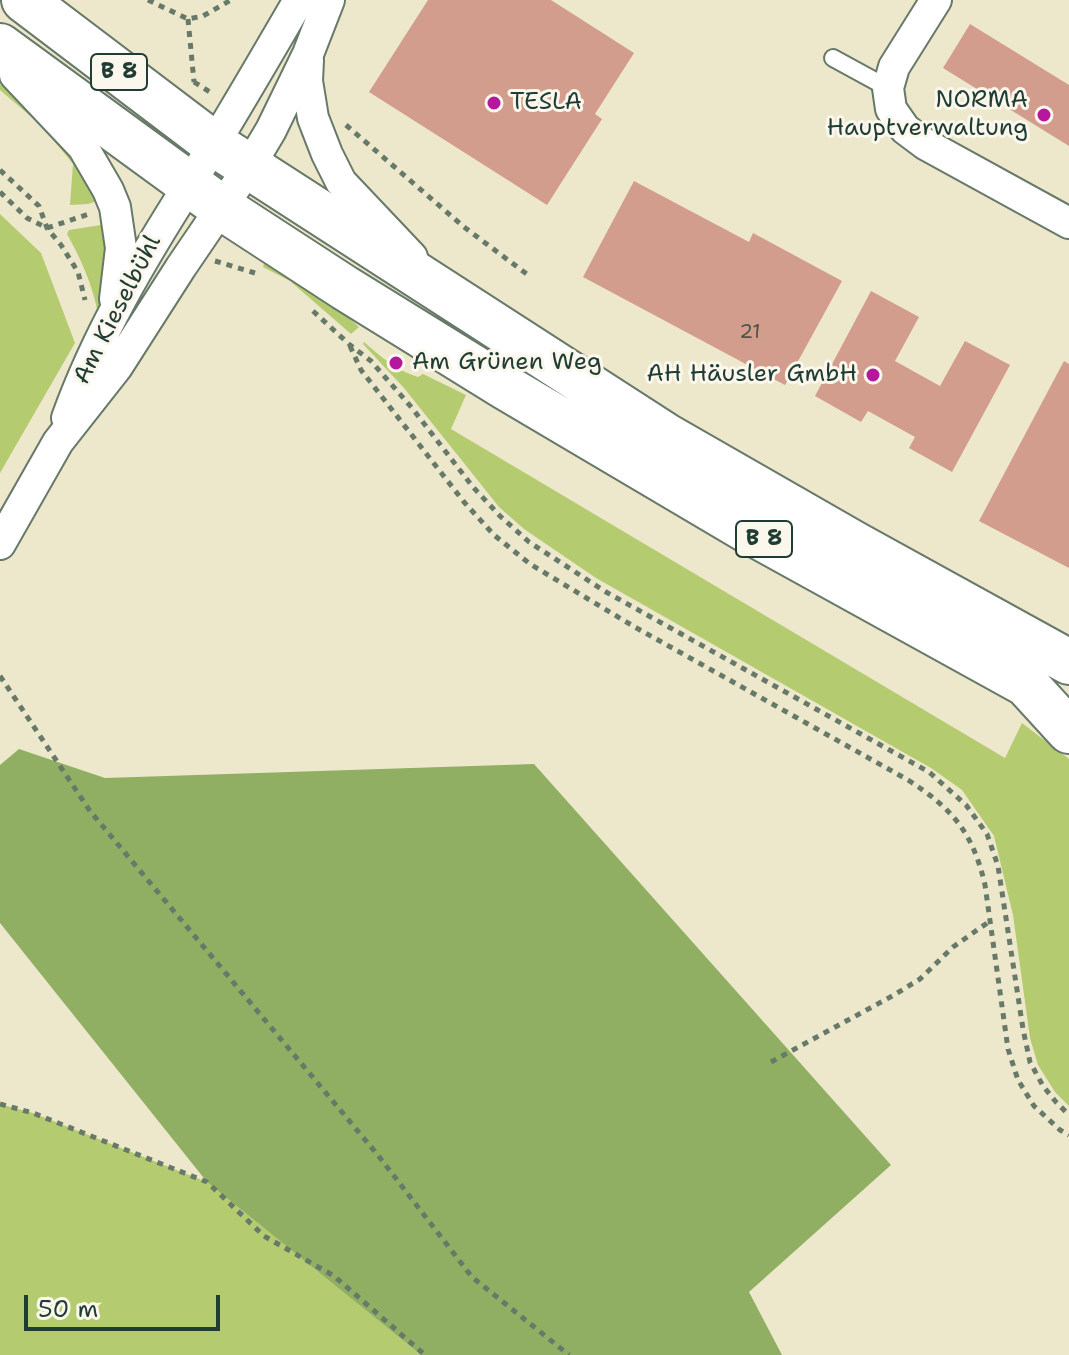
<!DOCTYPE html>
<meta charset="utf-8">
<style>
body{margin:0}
#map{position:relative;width:1069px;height:1355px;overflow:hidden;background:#ede8cc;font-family:"Shantell Sans",sans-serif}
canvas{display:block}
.scale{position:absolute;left:24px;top:1295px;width:196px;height:36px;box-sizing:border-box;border:4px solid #1f3d34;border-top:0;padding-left:10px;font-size:24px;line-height:28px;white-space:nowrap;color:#1f3d34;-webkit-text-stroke:6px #fbf7ec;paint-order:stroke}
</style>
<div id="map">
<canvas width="1069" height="1355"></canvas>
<div class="scale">50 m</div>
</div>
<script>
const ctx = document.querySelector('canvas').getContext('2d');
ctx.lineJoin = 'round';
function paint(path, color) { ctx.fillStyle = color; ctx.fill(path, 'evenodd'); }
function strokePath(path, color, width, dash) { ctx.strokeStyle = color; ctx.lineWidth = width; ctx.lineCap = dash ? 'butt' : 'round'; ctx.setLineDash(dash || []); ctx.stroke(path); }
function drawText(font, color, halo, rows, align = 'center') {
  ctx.font = font + ' "Shantell Sans",sans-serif'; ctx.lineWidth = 6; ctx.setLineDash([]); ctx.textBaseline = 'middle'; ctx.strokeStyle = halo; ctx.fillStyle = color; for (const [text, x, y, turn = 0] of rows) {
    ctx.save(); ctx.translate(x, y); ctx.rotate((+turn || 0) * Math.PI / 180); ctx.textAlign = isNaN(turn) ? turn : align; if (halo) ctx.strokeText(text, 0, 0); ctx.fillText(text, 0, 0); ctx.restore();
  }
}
const green = new Path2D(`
 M0,84L45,121L87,173L100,200L88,204L70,205L73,164L42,126L0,90Z
 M0,214L41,253L75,343L0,473Z
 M107,224L108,293L98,313C92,284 81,259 67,234L69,230Z
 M265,260L337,307L359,327L351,334L290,281L263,267Z
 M364,342C380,356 397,371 418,377L423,374L466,395L451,429L1005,758L1022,723L1069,759V1106L1055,1092L1038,1065L1030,1038L1013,915L994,836L962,790L931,768L596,578L524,529L499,507L404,388L363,344Z
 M0,1104L33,1113L207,1182L421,1355H0Z`);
const forest = new Path2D(`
 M19,749L105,778L534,764L891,1165L749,1292L782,1355H421L207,1182L0,923V765Z`);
const building = new Path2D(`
 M428,0H551L634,53L595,114L602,119L547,205L369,92Z
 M970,24L1069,85V146L943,68Z
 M634,181L749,242L753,233L842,281L785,385L583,277Z
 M871,291L919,317L895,361L940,386L965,341L1010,365L952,472L909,448L915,437L868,411L861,422L815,396Z
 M1064,361L1069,364V568L979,521Z`);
const path = new Path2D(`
 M148,0L188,19L203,16L231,0
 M188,19L194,82
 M194,82L213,94
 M346,125L464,227L528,275
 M0,170L39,206L47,228L61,245L78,272L85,300
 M0,192L27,218L47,228L89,214
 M215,261L255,273
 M313,311L350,345L371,361L412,408L473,487L500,516L529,542L606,592L929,772L966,805L987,834L998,866L1023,1029L1030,1062L1043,1086L1056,1102L1069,1115
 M350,346L361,370L464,502L494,535L530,564L633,626L908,780C953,809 973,833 985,885L1008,1049L1018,1080L1034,1106L1060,1130L1069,1135
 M0,676L90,811L377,1154L472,1277L569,1355
 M771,1062L894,995L920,979L953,947L990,921
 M0,1104L33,1113L207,1182L264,1236L334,1276L425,1355`);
const lane = new Path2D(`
 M833,58L888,88`);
const street = new Path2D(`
 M936,0L894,67L888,88L891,109L905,129L925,144L1069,223
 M308,60L307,81L313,118L327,154L341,182L412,257
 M15,75L83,147L108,190L115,207L121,248L115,299
 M67,418C97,335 142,259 189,185C227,124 263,62 299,0
 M0,544L58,442L117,367L181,267L249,167L271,130L308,54L329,0`);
const primary = new Path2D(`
 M24,0L214,144L665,435L855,544L1069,662
 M0,46L222,208L345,288L505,387L747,530L1026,684L1069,731`);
const markers = [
 [494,103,8,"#b5179e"],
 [1044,115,8,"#b5179e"],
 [396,363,8,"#b5179e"],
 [873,375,8,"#b5179e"]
];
const numberNames = [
 ["21",750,333]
];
const shields = [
 [119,72,56],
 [764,539,56]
];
const shieldNames = [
 ["B 8",119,72],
 ["B 8",764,539]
];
const poiNames = [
 ["NORMA",1028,101],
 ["Hauptverwaltung",1028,129],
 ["TESLA",510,103,"left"],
 ["Am Grünen Weg",412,363,"left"],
 ["AH Häusler GmbH",857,375]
];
const streetNames = [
 ["Am Kieselbühl",118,310,-63]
];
paint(green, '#b5cb6f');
paint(forest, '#90af62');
paint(building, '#d29d8c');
strokePath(lane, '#677969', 20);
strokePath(street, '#677969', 34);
strokePath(primary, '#677969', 48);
strokePath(path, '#677969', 5, [6, 6]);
strokePath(lane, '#fff', 16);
strokePath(street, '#fff', 30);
strokePath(primary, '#fff', 44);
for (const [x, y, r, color] of markers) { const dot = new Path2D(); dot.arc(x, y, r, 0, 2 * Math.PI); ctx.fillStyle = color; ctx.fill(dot); strokePath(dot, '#fbf7ec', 3); }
drawText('20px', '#4c554a', null, numberNames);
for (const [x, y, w] of shields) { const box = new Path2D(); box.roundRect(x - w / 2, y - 18, w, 36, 6); ctx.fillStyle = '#fbf7ec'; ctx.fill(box); strokePath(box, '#1f3d34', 2); }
drawText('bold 22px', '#1f3d34', null, shieldNames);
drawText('24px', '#1f3d34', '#fbf7ec', poiNames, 'right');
drawText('24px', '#1f3d34', '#fbf7ec', streetNames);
</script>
